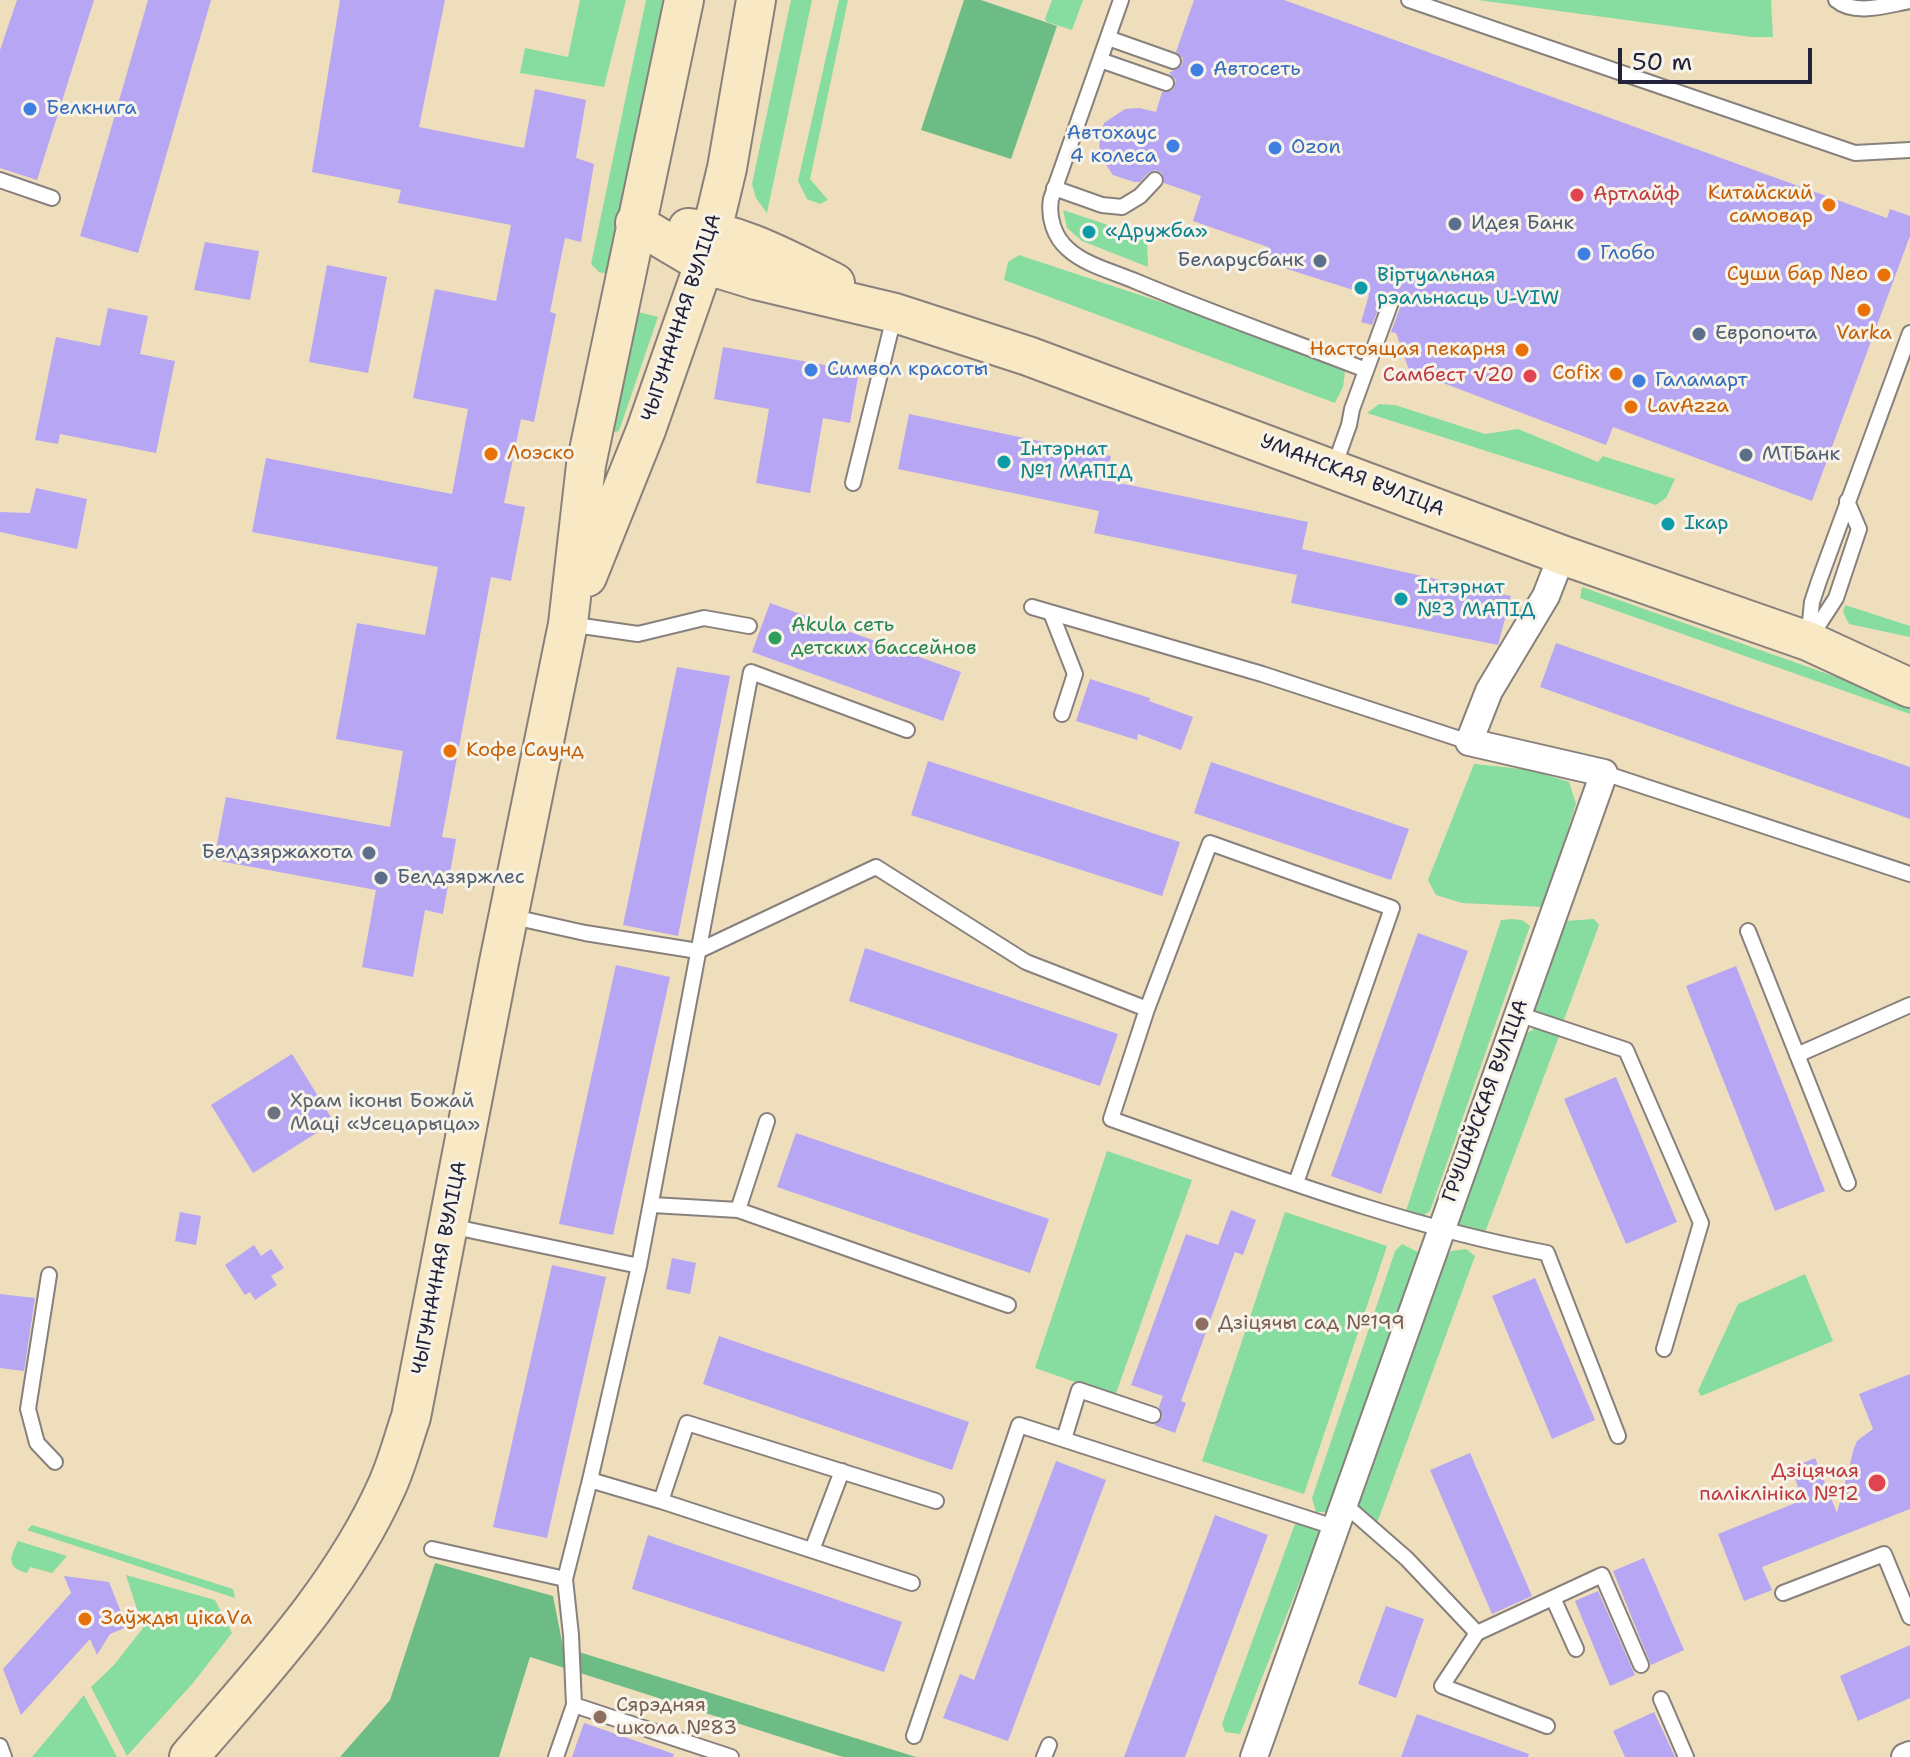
<!DOCTYPE html>
<meta charset="utf-8">
<style>
body{margin:0}
#map{position:relative;width:1910px;height:1757px;overflow:hidden;background:#efdebc;font-family:"Shantell Sans",sans-serif}
canvas{display:block}
.scale{position:absolute;left:1618px;top:48px;width:194px;height:36px;box-sizing:border-box;border:4px solid #22223b;border-top:0;padding-left:10px;font-size:24px;line-height:28px;white-space:nowrap;color:#22223b;-webkit-text-stroke:6px #f7f3e8;paint-order:stroke}
</style>
<div id="map">
<canvas width="1910" height="1757"></canvas>
<div class="scale">50 m</div>
</div>
<script>
const ctx = document.querySelector('canvas').getContext('2d');
ctx.lineJoin = 'round';
function paint(path, color) { ctx.fillStyle = color; ctx.fill(path, 'evenodd'); }
function strokePath(path, color, width, dash) { ctx.strokeStyle = color; ctx.lineWidth = width; ctx.lineCap = dash ? 'butt' : 'round'; ctx.setLineDash(dash || []); ctx.stroke(path); }
function drawText(font, color, halo, rows, align = 'center') {
  ctx.font = font + ' "Shantell Sans",sans-serif'; ctx.lineWidth = 6; ctx.setLineDash([]); ctx.textBaseline = 'middle'; ctx.strokeStyle = halo; ctx.fillStyle = color; for (const [text, x, y, turn = 0] of rows) {
    ctx.save(); ctx.translate(x, y); ctx.rotate((+turn || 0) * Math.PI / 180); ctx.textAlign = isNaN(turn) ? turn : align; if (halo) ctx.strokeText(text, 0, 0); ctx.fillText(text, 0, 0); ctx.restore();
  }
}
const green = new Path2D(`
 M580,0H626L604,87L520,73L525,48L568,57Z
 M646,0H663L610,275L599,272L591,264Z
 M791,0H812L767,213L756,198L752,184Z
 M839,0H848L810,179L828,200L820,204L807,199L798,181Z
 M1052,0H1083L1072,30L1047,22L1045,19Z
 M1478,0H1771L1773,37H1751Z
 M1063,210L1147,238L1148,267L1082,241L1067,228Z
 M1019,255L1333,359L1345,372L1343,387L1335,403L1004,280L1008,262Z
 M634,311L658,317L619,431L614,432L612,430Z
 M1379,404L1395,405L1485,434L1518,429L1598,462L1603,456L1675,479L1666,498L1656,505L1367,413Z
 M1582,587L1910,703V714L1580,598Z
 M1845,605L1910,626V637L1849,624L1843,612Z
 M1474,764L1532,770L1569,782L1576,804L1543,907L1462,903L1436,895L1428,880Z
 M1511,919L1522,920L1530,926L1430,1211L1421,1217L1405,1214L1501,920Z
 M1594,919L1599,925L1562,1025L1535,1015L1534,1008L1566,921Z
 M1536,1028L1553,1029L1560,1034L1484,1235L1454,1225L1504,1085L1527,1033Z
 M1107,1151L1192,1180L1115,1396L1035,1368Z
 M1285,1212L1387,1246L1304,1494L1202,1461Z
 M1402,1244L1418,1252L1413,1272L1330,1512H1316L1312,1498L1395,1251Z
 M1466,1249L1475,1256L1377,1523L1362,1514L1354,1502L1444,1262L1451,1251Z
 M1805,1274L1833,1341L1701,1396L1698,1391L1738,1304Z
 M1305,1521L1320,1530L1240,1734L1225,1732L1222,1724L1295,1524Z
 M32,1525L233,1589L235,1598L27,1530Z
 M18,1541L67,1556L52,1573L30,1567L27,1573C6,1568 10,1557 18,1541Z
 M126,1575L215,1600L232,1633L193,1683L127,1756L91,1687L114,1665L143,1628Z
 M84,1695L117,1757H32Z`);
const forest = new Path2D(`
 M964,0H981L1057,26L1011,159L921,130Z
 M435,1563L553,1596L563,1647L916,1757H843L530,1657L499,1757H340L390,1700Z`);
const building = new Path2D(`
 M17,0H94L37,180L0,168V50Z
 M148,0H211L138,253L80,236Z
 M340,0H445L419,127L524,148L535,89L586,100L576,158L594,164L581,242L565,238L550,312L556,314L534,422L521,419L504,503L525,507L511,581L491,577L442,837L456,839L443,914L425,910L413,977L362,967L376,890L214,860L226,797L390,827L403,751L336,739L357,623L425,635L438,567L252,532L266,458L452,494L468,409L413,398L435,289L496,301L511,225L398,203L401,190L312,172Z
 M1194,0H1284L1887,218L1890,209L1910,216V236L1812,501L1613,427L1606,445L1409,370L1396,333L1391,332L1401,305V300L1395,293L1384,295L1372,325L1361,322L1369,295L1262,261L1268,247L1193,221L1201,196L1164,183L1162,173L1156,170L1148,173L1140,182H1134L1113,175L1099,155L1100,134L1104,123L1125,109L1139,108L1156,112L1162,92L1173,90L1176,80L1169,73L1182,65L1183,58L1176,52Z
 M205,242L259,251L250,300L194,290Z
 M327,265L387,277L368,373L309,362Z
 M108,308L148,316L140,354L175,361L156,453L60,434L58,444L35,440L56,337L100,346Z
 M723,347L859,371L850,423L823,418L810,493L756,483L769,409L714,399Z
 M909,414L1111,456L1105,480L1308,522L1302,549L1511,596L1498,645L1291,603L1297,575L1094,533L1099,511L898,469Z
 M36,488L87,499L77,549L0,532V512L30,513Z
 M770,603L961,672L943,721L752,652Z
 M1556,643L1910,767V819L1540,687Z
 M677,667L730,676L678,936L623,925Z
 M1090,679L1150,698L1149,701L1193,717L1181,750L1138,734L1137,740L1076,721Z
 M928,761L1180,842L1162,896L911,815Z
 M1211,762L1409,829L1391,880L1194,813Z
 M1418,933L1468,951L1381,1194L1331,1176Z
 M865,948L1118,1034L1100,1086L849,1001Z
 M616,965L670,977L613,1235L559,1224Z
 M1736,966L1825,1191L1775,1211L1686,986Z
 M292,1054L334,1122L253,1173L211,1105Z
 M1616,1077L1677,1222L1626,1244L1564,1099Z
 M796,1133L1049,1219L1030,1273L777,1187Z
 M1231,1210L1256,1220L1243,1255L1235,1252L1181,1401L1186,1403L1175,1433L1154,1425L1163,1417L1159,1407L1163,1396L1131,1385L1186,1234L1218,1245Z
 M180,1212L201,1216L196,1245L175,1241Z
 M254,1245L261,1256L271,1249L284,1268L271,1276L277,1285L255,1300L250,1292L245,1295L225,1265Z
 M672,1258L696,1263L690,1294L666,1289Z
 M552,1265L606,1277L547,1538L493,1527Z
 M1535,1278L1595,1420L1552,1439L1492,1296Z
 M0,1294L35,1298L24,1371L0,1368Z
 M719,1336L969,1422L952,1470L703,1384Z
 M1910,1374V1509L1762,1567L1772,1590L1744,1601L1718,1534L1803,1500L1791,1468L1815,1458L1837,1513L1854,1448L1857,1441L1873,1429L1859,1394Z
 M1470,1453L1532,1596L1492,1614L1430,1470Z
 M1056,1461L1106,1480L1008,1741L943,1718L960,1674L974,1680Z
 M1215,1515L1268,1535L1185,1757H1124Z
 M648,1535L902,1622L884,1672L632,1589Z
 M1644,1558L1684,1650L1651,1665L1613,1571Z
 M64,1576L109,1582L127,1627L110,1634L97,1655L90,1639L21,1715L3,1669L71,1593Z
 M1598,1591L1635,1675L1610,1686L1575,1601Z
 M1386,1606L1424,1619L1396,1698L1358,1684Z
 M1910,1645V1698L1858,1721L1840,1676Z
 M1654,1712L1675,1757H1625L1613,1731Z
 M1417,1714L1529,1754L1528,1757H1401Z
 M584,1723L674,1754L673,1757H572Z`);
const lane = new Path2D(`
 M1121,0L1051,199C1048,217 1054,237 1068,249C1085,265 1114,272 1135,281C1211,313 1289,340 1366,370
 M1409,0L1855,153L1910,150
 M1836,0C1855,16 1887,5 1910,1
 M1108,38L1173,61
 M1100,60L1166,83
 M0,180L52,198
 M1054,188L1102,205L1122,207L1140,196L1155,180
 M1334,467L1349,425L1352,409L1391,302
 M853,483L895,313
 M1032,607L1262,674L1469,742
 M1051,613L1075,674L1062,714
 M568,624L638,634L704,618L749,626
 M1810,638L1836,598L1859,529L1847,501
 M1808,641L1812,602L1819,581L1910,333
 M1604,773L1910,874
 M509,916L585,933L698,951L876,867L1026,962L1147,1009L1111,1119C1254,1169 1397,1225 1547,1253L1618,1436
 M1748,931L1848,1183
 M1147,1009L1210,843L1392,908L1296,1183
 M1518,1014L1626,1050L1701,1223L1664,1349
 M1797,1055L1910,1005
 M653,1205L738,1210L1008,1305
 M738,1210L767,1121
 M639,1266L751,672L907,730
 M49,1275L28,1409L37,1443L55,1462
 M1064,1439L1079,1390L1153,1415
 M590,1480L661,1501
 M1343,1503L1407,1559L1477,1633L1442,1686L1547,1726
 M432,1549L565,1579L590,1480L639,1266L450,1226
 M812,1550L842,1471
 M912,1583L661,1501L687,1423L936,1501
 M1783,1593L1884,1554L1910,1617
 M1553,1598L1576,1649
 M1477,1633L1602,1575L1641,1665
 M1661,1699L1686,1757
 M574,1705L731,1757
 M914,1736L1019,1425L1334,1527
 M0,1746L4,1757
 M556,1757L574,1705L571,1635L565,1579
 M1044,1757L1049,1745`);
const street = new Path2D(`
 M1254,1757L1604,773L1469,742L1489,691L1546,596L1562,555
 M1905,1757L1910,1755`);
const secondary = new Path2D(`
 M635,223L704,264L756,280L895,313L1028,356L1562,555L1808,641L1910,688
 M688,228C741,233 788,260 835,283
 M587,577L646,430L704,264L727,168L756,0
 M189,1757C261,1673 341,1589 387,1486C397,1464 403,1440 411,1417L499,962L568,624L586,465L684,0`);
const markers = [
 [1197,70,8,"#3f7fe0"],
 [30,109,8,"#3f7fe0"],
 [1173,146,8,"#3f7fe0"],
 [1275,148,8,"#3f7fe0"],
 [1577,195,8,"#e0444e"],
 [1829,205,8,"#e8710a"],
 [1455,224,8,"#5c6f8a"],
 [1089,232,8,"#0f9aa8"],
 [1584,254,8,"#3f7fe0"],
 [1320,261,8,"#5c6f8a"],
 [1884,275,8,"#e8710a"],
 [1361,288,8,"#0f9aa8"],
 [1864,310,8,"#e8710a"],
 [1699,334,8,"#5c6f8a"],
 [1522,350,8,"#e8710a"],
 [811,370,8,"#3f7fe0"],
 [1616,374,8,"#e8710a"],
 [1530,376,8,"#e0444e"],
 [1639,381,8,"#3f7fe0"],
 [1631,407,8,"#e8710a"],
 [491,454,8,"#e8710a"],
 [1746,455,8,"#5c6f8a"],
 [1004,462,8,"#0f9aa8"],
 [1668,524,8,"#0f9aa8"],
 [1401,599,8,"#0f9aa8"],
 [775,638,8,"#2e9e5b"],
 [450,751,8,"#e8710a"],
 [369,853,8,"#5c6f8a"],
 [381,878,8,"#5c6f8a"],
 [274,1113,8,"#6b7280"],
 [1202,1324,8,"#8d6e63"],
 [1877,1483,10,"#e0444e"],
 [85,1619,8,"#e8710a"],
 [600,1717,8,"#8d6e63"]
];
const shopNames = [
 ["Автосеть",1213,70],
 ["Белкнига",46,109],
 ["Автохаус",1157,134,"right"],
 ["4 колеса",1157,157,"right"],
 ["Ozon",1291,148],
 ["Глобо",1600,254],
 ["Символ красоты",827,370],
 ["Галамарт",1655,381]
];
const foodNames = [
 ["Китайский",1813,194],
 ["самовар",1813,217],
 ["Суши бар Neo",1868,275],
 ["Varka",1864,334,"center"],
 ["Настоящая пекарня",1506,350],
 ["Cofix",1600,374],
 ["LavAzza",1647,407,"left"],
 ["Лоэско",507,454,"left"],
 ["Кофе Саунд",466,751,"left"],
 ["Заўжды цікаVа",101,1619,"left"]
];
const healthNames = [
 ["Артлайф",1593,195,"left"],
 ["Самбест √20",1514,376],
 ["Дзіцячая",1859,1472],
 ["паліклініка №12",1859,1495]
];
const serviceNames = [
 ["Идея Банк",1471,224],
 ["Беларусбанк",1304,261,"right"],
 ["Европочта",1715,334],
 ["МТБанк",1762,455],
 ["Белдзяржахота",353,853,"right"],
 ["Белдзяржлес",397,878]
];
const cultureNames = [
 ["«Дружба»",1105,232],
 ["Віртуальная",1377,276],
 ["рэальнасць U-VIW",1377,299],
 ["Інтэрнат",1020,450],
 ["№1 МАПІД",1020,473],
 ["Ікар",1684,524],
 ["Інтэрнат",1417,588],
 ["№3 МАПІД",1417,611]
];
const streetNames = [
 ["ЧЫГУНАЧНАЯ ВУЛІЦА",682,318,-72],
 ["УМАНСКАЯ ВУЛІЦА",1352,476,21],
 ["ГРУШАЎСКАЯ ВУЛІЦА",1486,1101,-70],
 ["ЧЫГУНАЧНАЯ ВУЛІЦА",440,1268,-79]
];
const leisureNames = [
 ["Akula сеть",791,626],
 ["детских бассейнов",791,649]
];
const worshipNames = [
 ["Храм іконы Божай",290,1102],
 ["Маці «Усецарыца»",290,1125]
];
const educationNames = [
 ["Дзіцячы сад №199",1218,1324],
 ["Сярэдняя",616,1706],
 ["школа №83",616,1729]
];
paint(green, '#87dc9f');
paint(forest, '#6dbc86');
paint(building, '#b6a6f4');
strokePath(lane, '#88807c', 18);
strokePath(street, '#88807c', 30);
strokePath(secondary, '#88807c', 42);
strokePath(lane, '#fff', 14);
strokePath(street, '#fff', 26);
strokePath(secondary, '#f8e8c3', 38);
for (const [x, y, r, color] of markers) { const dot = new Path2D(); dot.arc(x, y, r, 0, 2 * Math.PI); ctx.fillStyle = color; ctx.fill(dot); strokePath(dot, '#f7f3e8', 3); }
drawText('20px', '#366cbe', '#f7f3e8', shopNames, 'left');
drawText('20px', '#c56008', '#f7f3e8', foodNames, 'right');
drawText('20px', '#be3a42', '#f7f3e8', healthNames, 'right');
drawText('20px', '#4e5e75', '#f7f3e8', serviceNames, 'left');
drawText('20px', '#0d838f', '#f7f3e8', cultureNames, 'left');
drawText('20px', '#22223b', '#f7f3e8', streetNames);
drawText('20px', '#27864d', '#f7f3e8', leisureNames, 'left');
drawText('20px', '#5b616d', '#f7f3e8', worshipNames, 'left');
drawText('20px', '#785e54', '#f7f3e8', educationNames, 'left');
</script>
